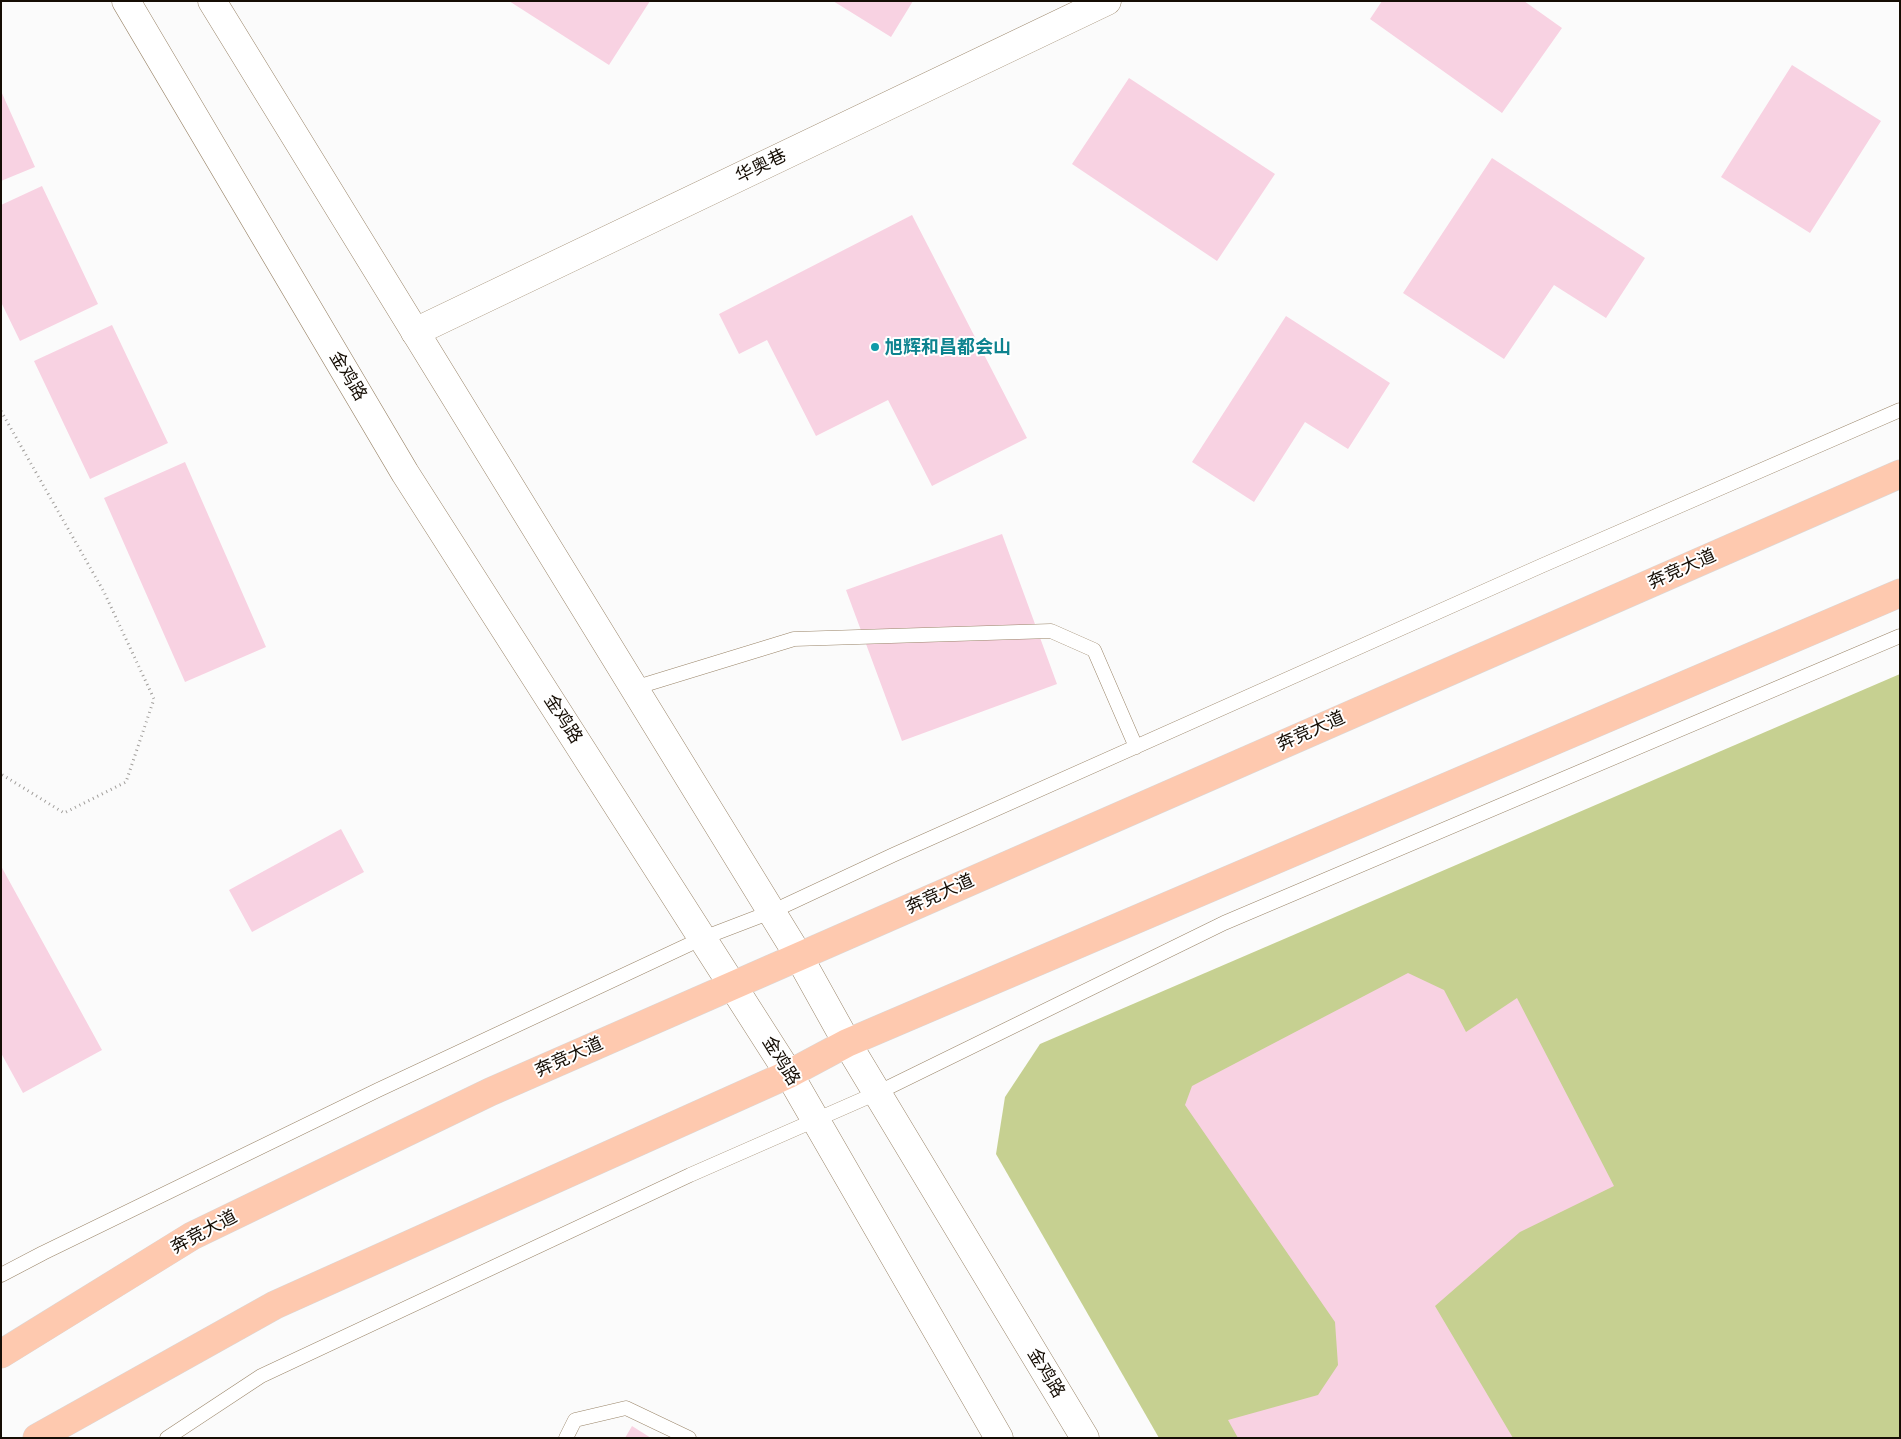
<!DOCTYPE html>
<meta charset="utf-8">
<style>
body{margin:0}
#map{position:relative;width:1901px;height:1439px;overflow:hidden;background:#fbfbfb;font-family:"Public Sans",sans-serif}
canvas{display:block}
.frame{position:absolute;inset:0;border:2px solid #150d04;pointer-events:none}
</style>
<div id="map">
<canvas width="1901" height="1439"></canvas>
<div class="frame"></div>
</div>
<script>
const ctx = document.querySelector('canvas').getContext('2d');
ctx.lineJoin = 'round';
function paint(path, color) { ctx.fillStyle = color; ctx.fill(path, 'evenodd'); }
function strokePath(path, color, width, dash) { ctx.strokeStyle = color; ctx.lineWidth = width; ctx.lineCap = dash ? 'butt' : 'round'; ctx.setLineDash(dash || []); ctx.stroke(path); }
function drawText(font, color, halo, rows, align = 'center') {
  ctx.font = font + ' "Public Sans","Noto Sans SC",sans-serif'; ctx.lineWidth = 4; ctx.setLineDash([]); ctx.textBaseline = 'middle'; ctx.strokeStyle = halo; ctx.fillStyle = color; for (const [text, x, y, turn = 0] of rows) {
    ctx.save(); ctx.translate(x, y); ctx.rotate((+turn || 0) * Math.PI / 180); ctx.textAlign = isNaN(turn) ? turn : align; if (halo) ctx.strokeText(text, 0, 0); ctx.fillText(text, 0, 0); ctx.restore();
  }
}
const green = new Path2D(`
 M1900,674V1438H1159L996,1154L1005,1097L1040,1044Z`);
const building = new Path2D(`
 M509,1H650L609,65Z
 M833,1H913L891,37Z
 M1382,1H1524L1562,28L1502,113L1370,19Z
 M1792,65L1881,121L1810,233L1721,177Z
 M1129,78L1275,174L1217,261L1072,164Z
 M1,91L35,167L1,181Z
 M1492,158L1645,258L1606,318L1554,285L1504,359L1403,293Z
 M42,186L98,304L20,341L1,302V205Z
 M912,215L1027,438L932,486L888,400L816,436L767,340L739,354L719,314Z
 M1286,316L1390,383L1348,449L1305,422L1254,502L1192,462Z
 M112,325L168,443L90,479L34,361Z
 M185,462L266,647L185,682L104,498Z
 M1002,534L1057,684L902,741L846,590Z
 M341,829L364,872L252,932L229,890Z
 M1,866L102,1050L23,1093L1,1053Z
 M1408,973L1444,990L1466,1032L1517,998L1614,1186L1520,1232L1435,1306L1513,1438H1238L1228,1420L1318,1395L1338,1365L1335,1322L1185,1105L1192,1086Z
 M632,1426L651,1438H625Z`);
const path = new Path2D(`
 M1,411L104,592L154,699L126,782L64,813L1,774`);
const lane = new Path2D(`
 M634,688L794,639L1051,631L1094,650L1136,747
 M1,1275L43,1253L378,1090L703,938L771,912L893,855L1541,566L1900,410
 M167,1438L261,1376L690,1175L877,1093L1224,923L1900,636
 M566,1438L575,1420L626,1408L689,1438`);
const street = new Path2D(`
 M415,332L1107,1`);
const secondary = new Path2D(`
 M126,1L405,473L789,1074L999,1438
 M212,1L798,955L847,1043L1085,1438`);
const primary = new Path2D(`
 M1,1354L192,1236L490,1092L1900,474
 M37,1438L275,1305L789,1074L847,1043L1900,593`);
const markers = [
 [875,347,5,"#0f9aa8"]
];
const streetNames = [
 ["华奥巷",761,166,-26],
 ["金鸡路",348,376,59],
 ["奔竞大道",1682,569,-24],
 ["金鸡路",563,719,57],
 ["奔竞大道",1311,731,-24],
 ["奔竞大道",940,894,-24],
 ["奔竞大道",569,1057,-24],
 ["金鸡路",781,1061,58],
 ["奔竞大道",204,1232,-28],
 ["金鸡路",1046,1373,59]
];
const cultureNames = [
 ["旭辉和昌都会山",885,347]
];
paint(green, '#c6d091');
paint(building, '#f8d2e2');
strokePath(lane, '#9a8569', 15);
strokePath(street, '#9a8569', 29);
strokePath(secondary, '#9a8569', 29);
strokePath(primary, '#dad8d7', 29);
strokePath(path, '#a19e9b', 3, [1, 4]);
strokePath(lane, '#fff', 14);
strokePath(street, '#fff', 28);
strokePath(secondary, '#fff', 28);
strokePath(primary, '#fec9af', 28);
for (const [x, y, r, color] of markers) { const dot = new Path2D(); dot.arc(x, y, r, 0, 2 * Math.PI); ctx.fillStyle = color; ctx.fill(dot); strokePath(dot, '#fff', 2); }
drawText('18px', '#150d04', '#fff', streetNames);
drawText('bold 18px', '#0d838f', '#fff', cultureNames, 'left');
</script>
